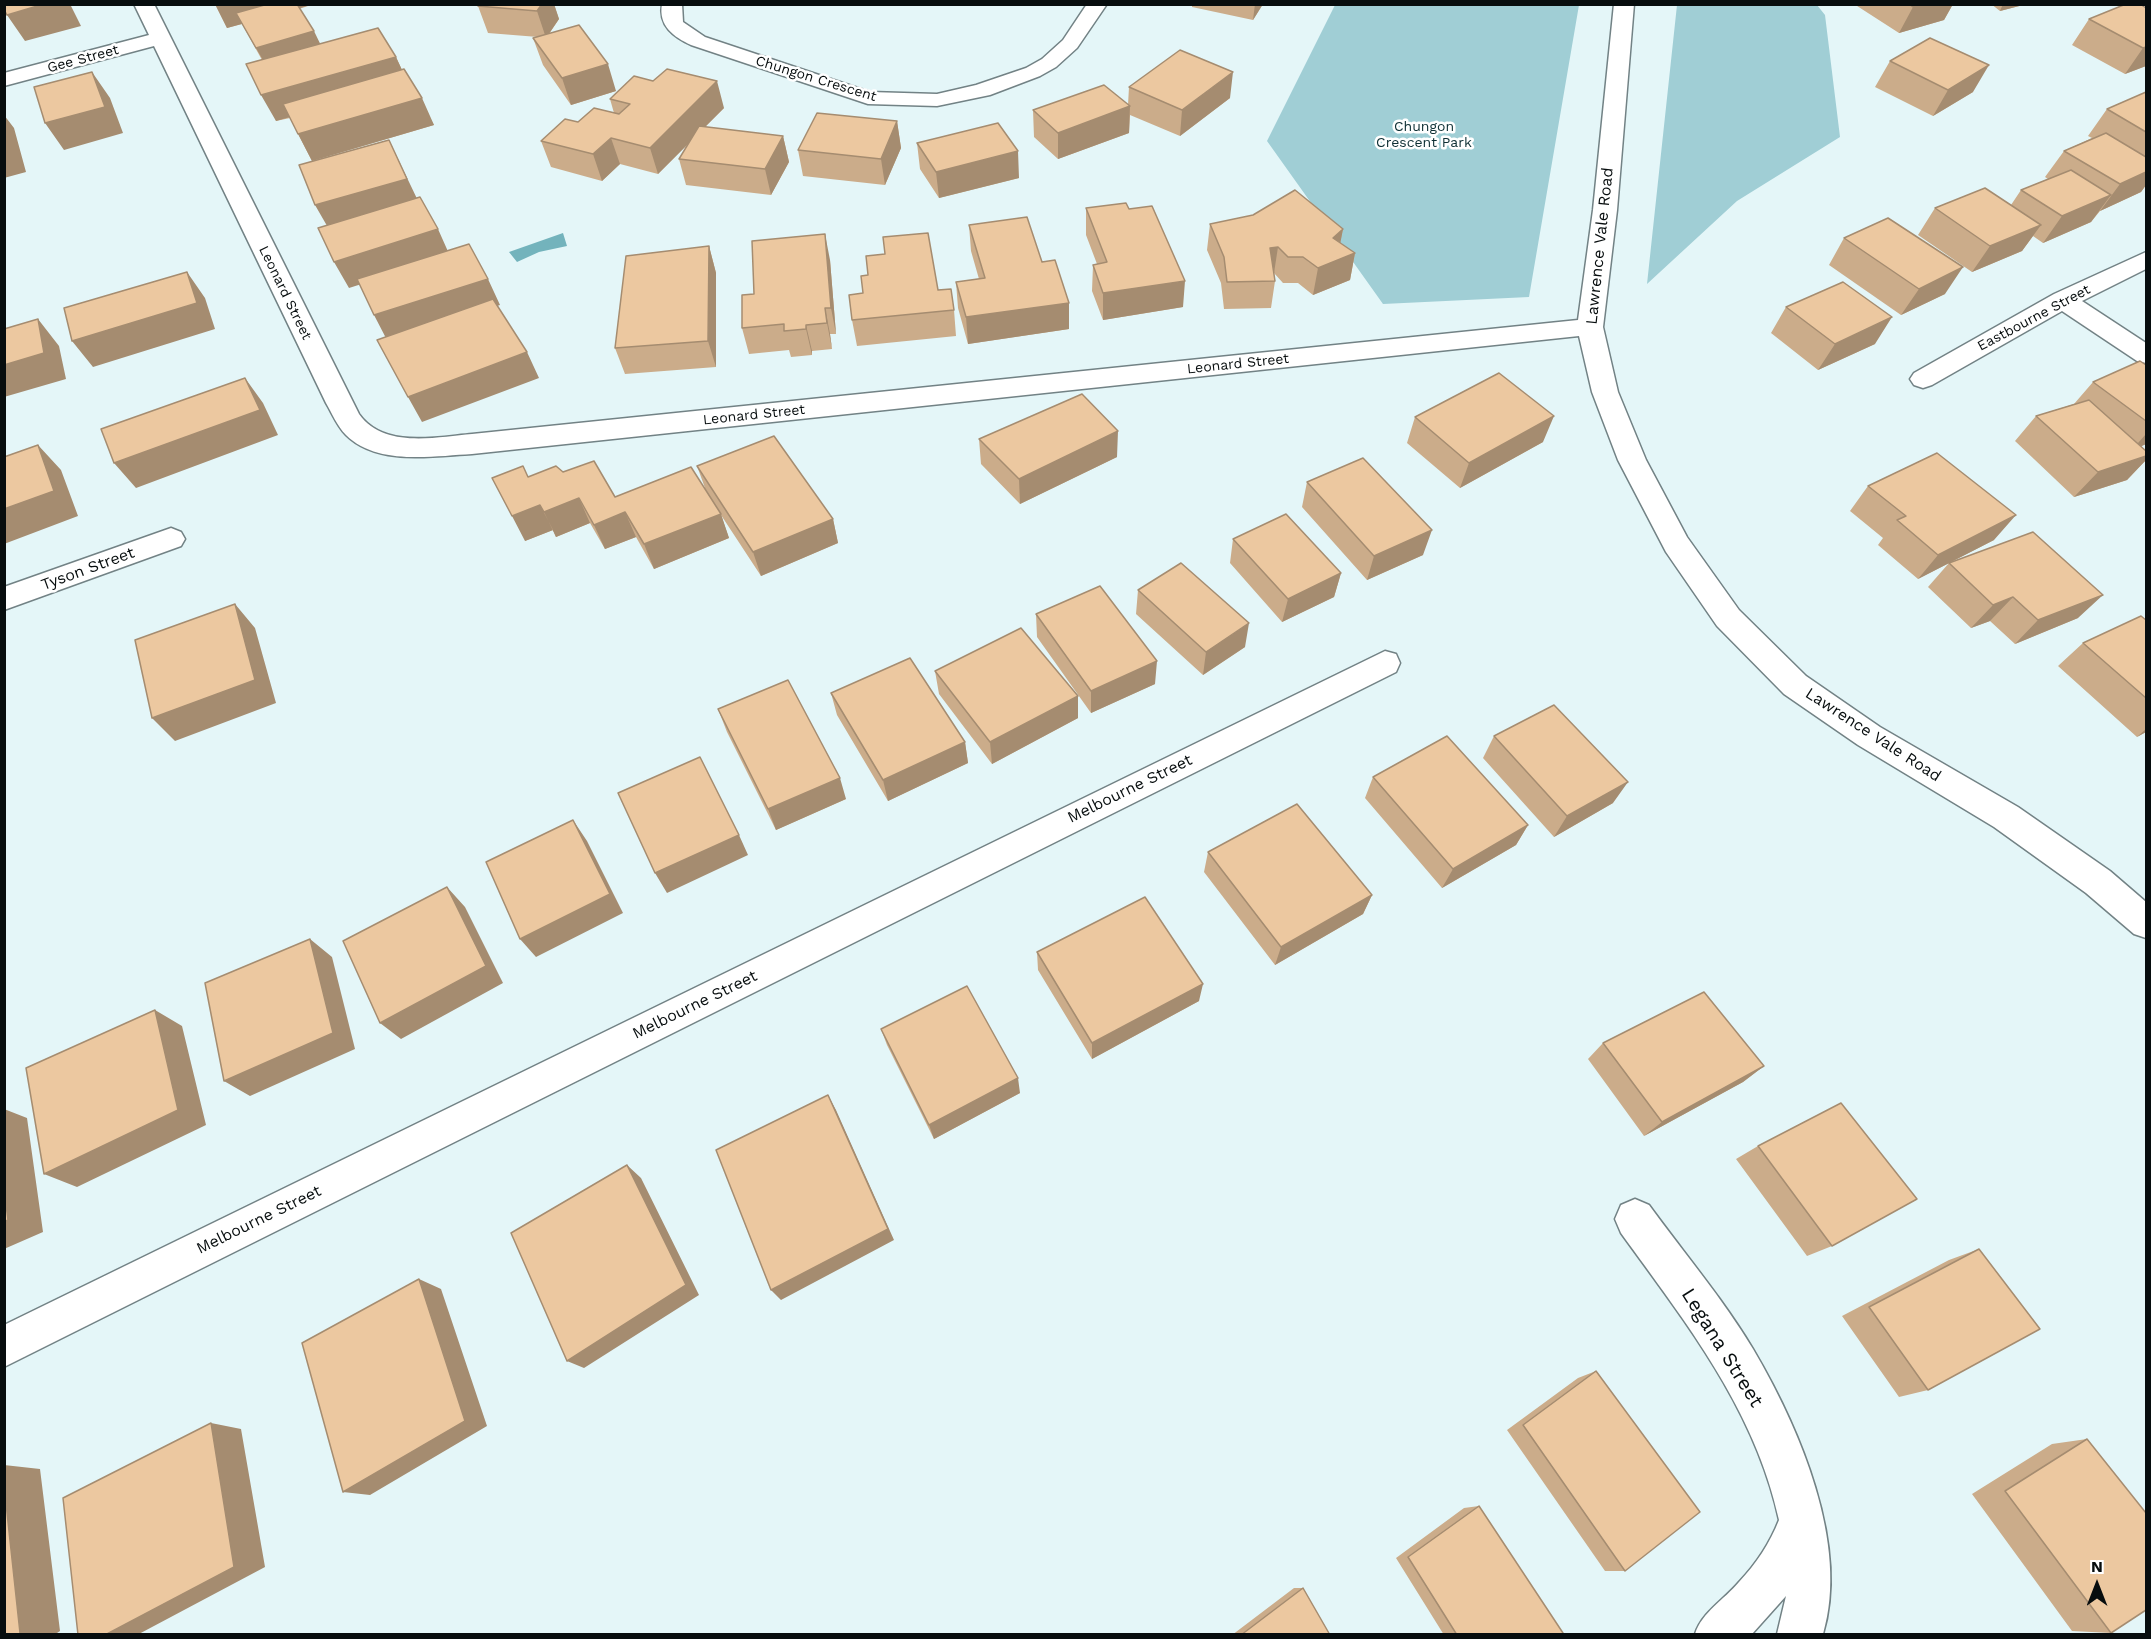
<!DOCTYPE html>
<style>
body{margin:0}
#map{position:relative;width:2151px;height:1639px;overflow:hidden;background:#e4f6f8;font-family:"Work Sans",sans-serif}
canvas{display:block}
.frame{position:absolute;inset:0;border:6px solid #070d0e;pointer-events:none}
.north{position:absolute;left:2067px;top:1555px;width:60px;height:60px;-webkit-text-stroke:4px #fff;paint-order:stroke;rotate:0deg;font-size:16px;font-weight:700;line-height:24px;text-align:center;color:#070d0e}
.north::after{content:'';display:block;margin:auto;width:21px;height:27px;background:#070d0e;clip-path:polygon(50% 0,100% 100%,50% 72%,0 100%)}
</style>
<div id="map">
<canvas width="2151" height="1639"></canvas>
<div class="frame"></div>
<div class="north">N</div>
</div>
<script>
const ctx = document.querySelector('canvas').getContext('2d');
ctx.lineJoin = 'round';
function paint(path, color) { ctx.fillStyle = color; ctx.fill(path, 'evenodd'); }
function strokePath(path, color, width, dash) { ctx.strokeStyle = color; ctx.lineWidth = width; ctx.lineCap = dash ? 'butt' : 'round'; ctx.setLineDash(dash || []); ctx.stroke(path); }
function drawText(font, color, halo, rows, align = 'center') {
  ctx.font = font + ' "Work Sans",sans-serif'; ctx.lineWidth = 5; ctx.setLineDash([]); ctx.textBaseline = 'middle'; ctx.strokeStyle = halo; ctx.fillStyle = color; for (const [text, x, y, turn = 0] of rows) {
    ctx.save(); ctx.translate(x, y); ctx.rotate((+turn || 0) * Math.PI / 180); ctx.textAlign = isNaN(turn) ? turn : align; if (halo) ctx.strokeText(text, 0, 0); ctx.fillText(text, 0, 0); ctx.restore();
  }
}
const green = new Path2D(`
 M1335,5H1579L1529,297L1383,304L1267,141Z
 M1677,5H1817L1825,15L1840,137L1737,201L1647,284Z`);
const water = new Path2D(`
 M563,233L567,246L539,252L517,262L509,252Z`);
const minor = new Path2D(`
 M134,4H154L359,414C384,449 436,437 472,434L1578,320L1593,210L1614,4H1634L1617,210L1603,327L1618,392L1646,460L1687,537L1739,610L1806,676L1880,727L2018,807L2110,871L2146,902V938L2134,934L2086,893L1994,827L1858,745L1784,694L1717,626L1666,552L1618,460L1592,392L1579,336L472,454C433,456 377,466 346,435C337,426 332,413 326,403L154,46L4,86V73L149,35Z
 M662,4H682L683,22L705,37L870,92L937,94L976,85L1026,68L1042,59L1063,40L1087,4H1107L1077,48L1056,67L1040,76L990,95L937,106L868,104L691,45C674,37 658,26 662,4Z
 M2146,252V269L2082,301L2146,343V363L2137,361L2062,311L1932,385L1923,388L1914,385L1910,379L1914,373L2054,294Z
 M171,528L181,532L185,539L181,546L4,610V587Z
 M1385,651L1396,654L1400,663L1396,672L4,1367V1325Z
 M1635,1199L1649,1205C1684,1253 1723,1299 1753,1349C1799,1427 1850,1545 1823,1634H1777L1786,1596L1752,1634H1695C1702,1612 1724,1600 1739,1582C1756,1564 1770,1543 1779,1520C1755,1409 1686,1323 1621,1233L1615,1219L1621,1205Z`);
const wall = new Path2D(`
 M215,4H314L299,9L320,44L396,57L402,70L434,125L312,161L290,118L276,121L262,60L242,24L227,28Z
 M480,4H554L559,19L549,34L616,91L571,105L543,65L533,38L538,37L488,33L478,6Z
 M1192,4H1263L1253,20L1192,7Z
 M1854,4H1953L1944,20L1899,33Z
 M1991,4H2027L2000,11Z
 M2146,8V66L2125,74L2072,45L2089,19Z
 M1890,61L1973,92L1933,116L1875,87Z
 M1129,87L1230,98L1180,136L1130,115L1129,133L1058,159L1034,137L1033,110L1128,105Z
 M2146,92V185L2141,192L2100,211L2091,222L2043,243L2033,236L2022,251L1972,272L1918,235L1935,208L2011,205L2021,190L2048,179L2045,177L2064,151L2092,138L2088,136L2107,109Z
 M610,99L724,108L705,127L783,136L789,162L771,195L686,185L679,159L688,144L658,174L620,164L602,181L551,167L541,141L578,122L614,113Z
 M897,121L901,148L885,185L803,176L798,150Z
 M917,143L1019,178L939,198L920,169Z
 M1086,208L1129,209L1183,307L1103,320L1092,291L1093,265L1097,264L1086,235Z
 M1210,224L1343,229L1340,243L1355,253L1350,280L1313,295L1298,283H1283L1274,273L1275,281L1271,308L1224,309L1221,283L1207,250Z
 M969,225L1042,262L1069,303V329L968,344L958,308L956,282L979,279L971,251Z
 M1844,238L1945,294L1901,315L1829,265Z
 M709,246L716,273V367L625,374L615,348Z
 M830,260L836,334H830L832,349L812,351V355L791,357L789,350L749,354L742,328L754,294Z
 M938,290L954,310L956,336L857,346L852,320Z
 M1786,307L1875,344L1818,370L1771,333Z
 M2146,365V444L2141,446L2146,451V460L2127,480L2074,497L2015,441L2036,416L2074,404L2093,382Z
 M1415,417L1543,442L1460,488L1407,443Z
 M979,439L1117,457L1020,504L981,464Z
 M697,466L833,519L838,543L761,576L721,515L729,538L654,569L636,537L605,549L590,523L556,537L553,530L525,541L528,477L563,472L615,497L705,488Z
 M1307,482L1423,555L1367,580L1302,507Z
 M1868,486L1994,540L1918,579L1878,545L1883,538L1850,511Z
 M1233,539L1341,573L1334,597L1282,622L1230,563Z
 M1949,563L2078,618L2015,644L1990,621L1971,628L1928,587Z
 M1138,590L1245,647L1203,675L1136,614Z
 M1036,614L1155,684L1091,713L1037,637Z
 M2146,620V732L2137,737L2058,666L2083,643Z
 M935,671L1078,718L992,764L939,694Z
 M831,693L965,742L968,763L888,801L837,715Z
 M718,709L846,799L776,830L727,732Z
 M1494,736L1613,803L1554,837L1483,758Z
 M1373,777L1528,825L1516,845L1442,888L1365,798Z
 M1208,852L1372,895L1363,914L1275,965L1204,872Z
 M1037,952L1199,1001L1092,1059L1038,970Z
 M881,1029L1020,1093L934,1139L887,1045Z
 M1603,1043L1764,1066L1743,1082L1644,1136L1588,1059Z
 M1758,1146L1832,1246L1807,1256L1736,1159Z
 M1979,1249L1928,1390L1899,1397L1842,1316L1949,1260Z
 M1596,1371L1625,1571H1605L1507,1430L1578,1378Z
 M2087,1439L2111,1633L2072,1631L1972,1494L2052,1444Z
 M1479,1506L1562,1635H1444L1396,1558L1464,1508Z
 M1294,1588H1303L1330,1635H1232Z`);
const shadedWall = new Path2D(`
 M44,4H70L81,26L25,41L7,15Z
 M215,4H314L227,28Z
 M531,4H554L559,19L546,38L537,11Z
 M1255,4H1263L1253,20Z
 M1921,4H1953L1944,20L1899,33L1913,7Z
 M2003,4H2027L2000,11Z
 M314,31L327,58L271,74L256,48Z
 M2146,47V66L2125,74L2143,48Z
 M396,57L408,83L276,121L261,95Z
 M608,64L616,91L571,105L562,78Z
 M1989,65L1973,92L1933,116L1948,90Z
 M92,72L110,98L123,133L64,150L45,123Z
 M1233,72L1230,98L1180,136L1182,110Z
 M717,81L724,108L658,174L650,148Z
 M422,98L434,125L312,161L298,134Z
 M1130,106L1129,133L1058,159V133Z
 M4,115L14,128L26,172L4,178Z
 M897,121L901,148L885,185L881,159Z
 M783,136L789,162L771,195L765,169Z
 M611,138L620,164L602,181L593,154Z
 M389,140L420,205L330,231L315,205Z
 M1018,151L1019,178L939,198L936,172Z
 M2146,172V185L2141,192L2100,211L2120,184Z
 M2111,195L2091,222L2043,243L2062,216Z
 M2041,225L2022,251L1972,272L1990,246Z
 M438,229L450,256L349,288L334,262Z
 M1343,229L1338,255L1355,253L1350,280L1313,295L1318,268L1333,238Z
 M825,234L830,260L836,334L831,308Z
 M709,246L716,273V367L708,341Z
 M1278,247L1274,273L1270,248Z
 M1963,267L1945,294L1901,315L1919,289Z
 M187,272L205,298L215,329L93,367L72,341Z
 M488,279L500,305L388,342L374,315Z
 M1185,281L1183,307L1103,320V293Z
 M1069,303V329L968,344L966,317Z
 M825,308L830,334L832,349L827,323Z
 M1892,317L1875,344L1818,370L1835,344Z
 M38,319L59,346L66,379L4,397V365Z
 M806,325L812,351V355L806,329Z
 M527,352L539,378L422,422L408,397Z
 M245,378L263,403L278,435L136,488L114,463Z
 M1554,416L1543,442L1460,488L1469,463Z
 M1118,431L1117,457L1020,504L1019,479Z
 M2146,434V444L2130,452Z
 M38,445L61,470L78,516L4,544V509Z
 M2146,456V460L2127,480L2074,497L2098,472Z
 M579,498L590,523L556,537L544,512Z
 M540,505L553,530L525,541L512,516Z
 M625,512L636,537L605,549L594,525Z
 M721,514L729,538L654,569L644,544Z
 M2016,515L1994,540L1918,579L1938,555Z
 M833,519L838,543L761,576L753,552Z
 M1432,530L1423,555L1367,580L1374,556Z
 M1341,573L1334,597L1282,622L1288,599Z
 M2103,595L2078,618L2015,644L2038,620Z
 M2013,597L1990,621L1971,628L1993,605Z
 M235,604L255,628L276,703L175,741L152,718Z
 M1249,623L1245,647L1203,675L1206,652Z
 M1157,661L1155,684L1091,713V691Z
 M1078,696V718L992,764L990,742Z
 M2146,729V732L2137,737Z
 M965,742L968,763L888,801L883,780Z
 M840,778L846,799L776,830L768,809Z
 M1628,782L1613,803L1554,837L1567,816Z
 M573,820L587,841L623,913L536,957L520,939Z
 M1528,825L1516,845L1442,888L1453,869Z
 M739,835L748,855L667,893L655,873Z
 M447,887L465,907L503,983L401,1039L380,1023Z
 M1372,895L1363,914L1275,965L1281,947Z
 M310,939L332,957L355,1049L250,1096L224,1081Z
 M1203,984L1199,1001L1092,1059V1043Z
 M155,1010L182,1026L206,1125L77,1187L44,1174Z
 M1764,1066L1743,1082L1644,1136L1662,1122Z
 M1018,1078L1020,1093L934,1139L929,1125Z
 M828,1095L836,1110L894,1240L781,1300L771,1290Z
 M4,1109L27,1118L43,1232L4,1249Z
 M627,1165L641,1178L699,1295L584,1368L567,1361Z
 M419,1279L441,1289L487,1426L370,1495L343,1492Z
 M211,1423L241,1429L265,1567L137,1635H105Z
 M4,1465L40,1469L60,1631L54,1635H18L4,1485Z`);
const building = new Path2D(`
 M4,4H44L7,15L4,10Z
 M268,4H297L314,31L256,48L236,13Z
 M480,4H542L537,11L478,6Z
 M1909,4H1921L1913,7Z
 M2126,4H2140L2146,8V47L2143,48L2089,19Z
 M579,25L608,64L562,78L533,38Z
 M378,28L396,57L261,95L246,64Z
 M1930,38L1989,65L1948,90L1890,61Z
 M1180,50L1233,72L1182,110L1129,87Z
 M404,69L422,98L298,134L283,104Z
 M667,69L717,81L650,148L611,138L593,154L541,141L565,119L578,122L594,108L619,114L630,104L610,99L634,76L653,81Z
 M92,72L105,107L45,123L34,87Z
 M1104,85L1130,106L1058,133L1033,110Z
 M2146,92V132L2107,109Z
 M817,113L897,121L881,159L798,150Z
 M998,123L1018,151L936,172L917,143Z
 M699,126L783,136L765,169L679,159Z
 M2106,133L2146,157V172L2120,184L2064,151Z
 M389,140L407,179L315,205L299,165Z
 M2071,170L2111,195L2062,216L2021,190Z
 M1985,188L2041,225L1990,246L1935,208Z
 M1295,190L1343,229L1333,238L1355,253L1318,268L1303,257H1288L1278,247L1270,248L1275,281L1227,282L1224,257L1210,224L1253,215Z
 M420,197L438,229L334,262L318,228Z
 M1126,203L1129,209L1152,206L1185,281L1103,293L1093,265L1107,262L1086,208Z
 M1027,217L1042,262L1055,260L1069,303L966,317L956,282L985,278L969,225Z
 M1888,218L1963,267L1919,289L1844,238Z
 M928,233L938,290L951,289L954,310L852,320L849,295L863,293L861,276L868,275L866,256L885,254L883,237Z
 M825,234L831,308H825L827,323L806,325V329L784,331V324L742,328V295L754,294L752,241Z
 M469,244L488,279L374,315L357,279Z
 M709,246L708,341L615,348L626,256Z
 M187,272L197,303L72,341L64,308Z
 M1843,282L1892,317L1835,344L1786,307Z
 M493,299L527,352L408,397L377,340Z
 M38,319L44,353L4,365V329Z
 M2140,361L2146,365V421L2093,382Z
 M1499,373L1554,416L1469,463L1415,417Z
 M245,378L260,410L114,463L101,429Z
 M1082,394L1118,431L1019,479L979,439Z
 M2089,400L2146,451V456L2098,472L2036,416Z
 M774,436L833,519L753,552L697,466Z
 M38,445L54,491L4,509V457Z
 M1937,453L2016,515L1938,555L1897,520L1906,516L1868,486Z
 M1363,458L1432,530L1374,556L1307,482Z
 M594,461L615,497L691,467L721,514L644,544L625,512L594,525L579,498L544,512L540,505L512,516L492,478L523,466L528,477L556,466L563,472Z
 M1286,514L1341,573L1288,599L1233,539Z
 M2033,532L2103,595L2038,620L2013,597L1993,605L1949,563Z
 M1181,563L1249,623L1206,652L1138,590Z
 M1100,586L1157,661L1091,691L1036,614Z
 M235,604L255,680L152,718L135,640Z
 M2141,616L2146,620V698L2083,643Z
 M1021,628L1078,696L990,742L935,671Z
 M910,658L965,742L883,780L831,693Z
 M788,680L840,778L768,809L718,709Z
 M1554,705L1628,782L1567,816L1494,736Z
 M1447,736L1528,825L1453,869L1373,777Z
 M700,757L739,835L655,873L618,793Z
 M1297,804L1372,895L1281,947L1208,852Z
 M573,820L610,894L520,939L486,862Z
 M447,887L486,966L380,1023L343,941Z
 M1145,897L1203,984L1092,1043L1037,952Z
 M310,939L333,1033L224,1081L205,983Z
 M967,986L1018,1078L929,1125L881,1029Z
 M1704,992L1764,1066L1662,1122L1603,1043Z
 M155,1010L178,1110L44,1174L26,1068Z
 M828,1095L888,1229L771,1290L716,1150Z
 M1841,1103L1917,1199L1832,1246L1758,1146Z
 M627,1165L686,1285L567,1361L511,1233Z
 M4,1190L8,1220L4,1222Z
 M1979,1249L2040,1329L1928,1390L1869,1307Z
 M419,1279L465,1421L343,1492L302,1343Z
 M1596,1371L1700,1512L1625,1571L1523,1425Z
 M211,1423L234,1567L105,1635H78L63,1498Z
 M2087,1439L2146,1513V1610L2111,1633L2005,1491Z
 M4,1485L20,1633L18,1635H4Z
 M1479,1506L1563,1633L1562,1635H1457L1408,1557Z
 M1303,1588L1330,1635H1241Z`);
const farStreetnames = [
 ["Gee Street",83,59,-15],
 ["Chungon Crescent",816,79,17],
 ["Leonard Street",285,293,64],
 ["Eastbourne Street",2034,318,-28],
 ["Leonard Street",1238,364,-6],
 ["Leonard Street",754,415,-6]
];
const farParknames = [
 ["Chungon",1424,127],
 ["Crescent Park",1424,143]
];
const streetNames = [
 ["Lawrence Vale Road",1600,246,-84],
 ["Tyson Street",88,569,-20],
 ["Lawrence Vale Road",1873,735,33],
 ["Melbourne Street",1130,789,-26],
 ["Melbourne Street",695,1005,-26],
 ["Melbourne Street",259,1220,-26]
];
const nearStreetnames = [
 ["Legana Street",1722,1348,58]
];
paint(green, '#a0ced5');
paint(water, '#73b3bc');
strokePath(minor, '#728285', 3);
paint(minor, '#fff');
paint(wall, '#cbac8a');
paint(shadedWall, '#a58c70');
paint(building, '#ecc8a0');
strokePath(building, '#a58c70', 1.5);
drawText('14px', '#070d0e', '#fff', farStreetnames);
drawText('14px', '#0e2f34', '#fff', farParknames);
drawText('16px', '#070d0e', '#fff', streetNames);
drawText('20px', '#070d0e', '#fff', nearStreetnames);
</script>
